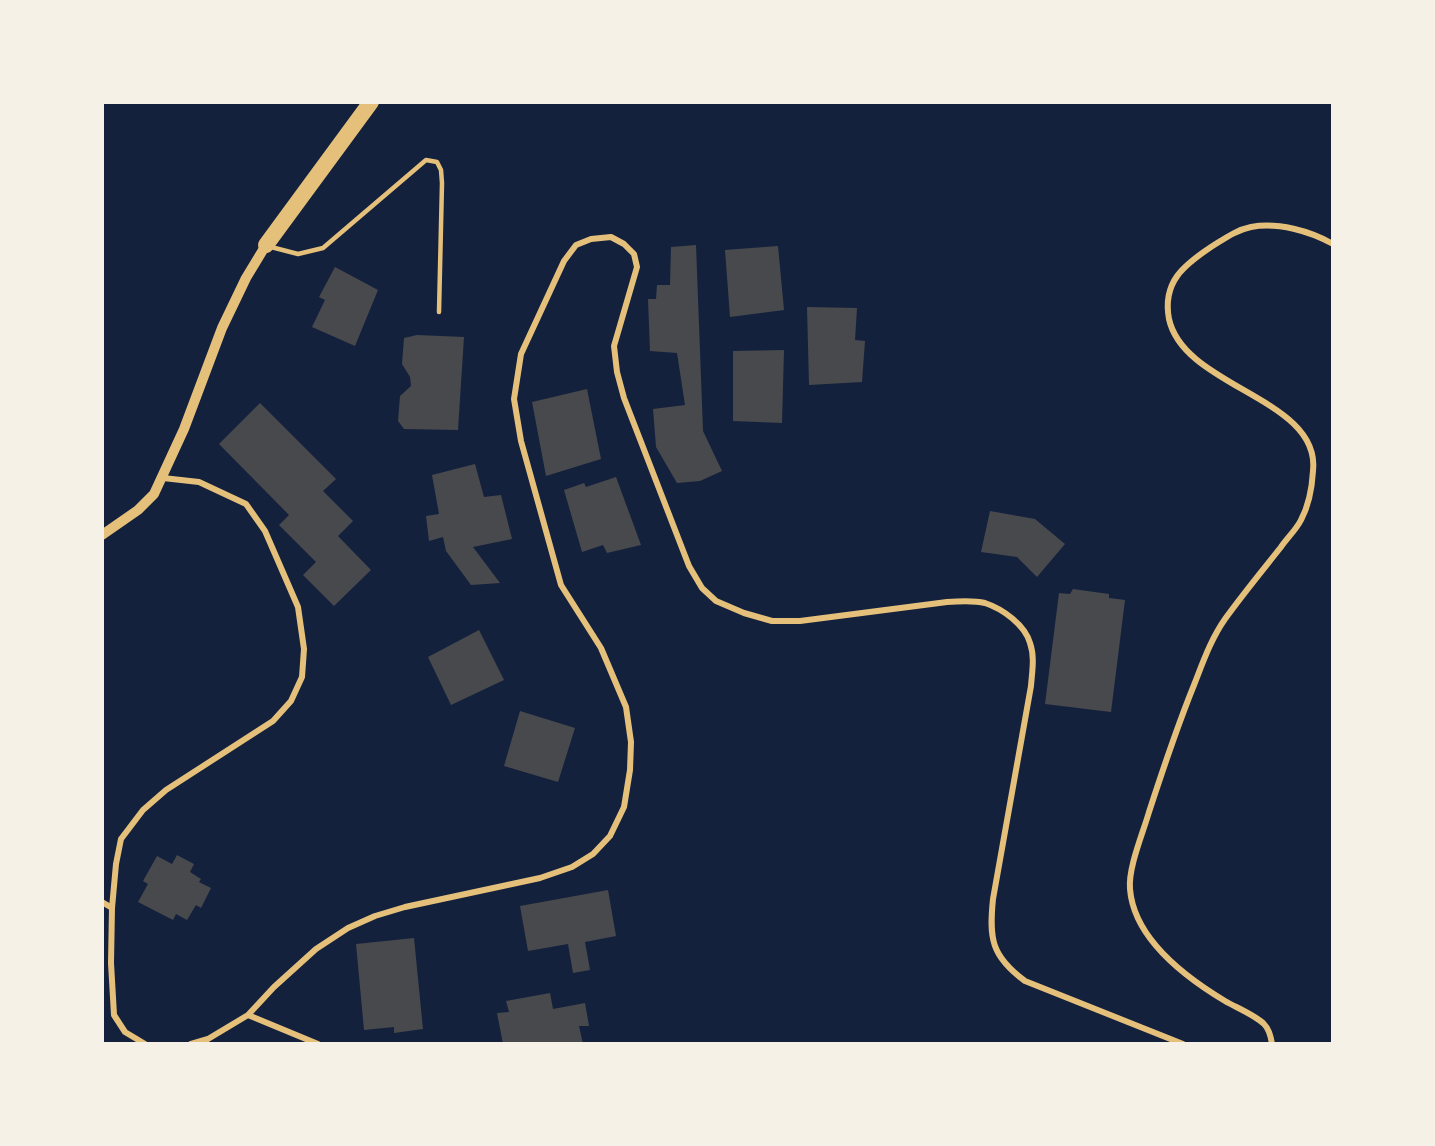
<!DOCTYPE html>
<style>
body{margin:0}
#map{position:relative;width:1435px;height:1146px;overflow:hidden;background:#14213d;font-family:"Roboto Condensed",sans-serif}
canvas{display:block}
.frame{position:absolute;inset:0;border:104px solid #f6f1e7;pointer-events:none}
</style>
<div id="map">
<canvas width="1435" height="1146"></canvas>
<div class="frame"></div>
</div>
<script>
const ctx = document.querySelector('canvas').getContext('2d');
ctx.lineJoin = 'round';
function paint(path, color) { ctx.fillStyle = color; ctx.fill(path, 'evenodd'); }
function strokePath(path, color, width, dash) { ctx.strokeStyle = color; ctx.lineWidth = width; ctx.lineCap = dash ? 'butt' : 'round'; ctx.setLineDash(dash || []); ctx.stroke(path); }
const building = new Path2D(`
 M696,245L703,431L722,471L700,481L677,483L656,447L653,409L685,405L677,353L650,351L648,299H656L657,285H670L671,247Z
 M778,246L784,310L730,317L725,250Z
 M335,267L378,290L355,346L312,327L325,300L319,297Z
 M807,307L857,308L855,340L865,341L862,382L809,385Z
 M417,335L464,337L458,430L404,429L398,421L400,396L411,386L410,377L402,364L404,338Z
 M784,350L782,423L733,421V351Z
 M587,389L601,459L546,476L532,402Z
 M260,403L336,479L323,491L353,521L338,536L371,570L334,606L303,575L316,562L279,525L289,515L219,444Z
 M475,464L484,497L501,495L512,539L473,547L500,583L471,585L446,551L443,537L429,541L426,516L439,514L432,475Z
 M616,477L641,545L607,553L603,545L582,552L564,490L584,483L586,487Z
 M990,511L1035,519L1065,544L1037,577L1017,557L981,552Z
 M1073,589L1109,594V598L1125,600L1111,712L1045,704L1059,593L1070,594Z
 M479,630L504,680L451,705L428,657Z
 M520,711L575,728L558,782L504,766Z
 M177,855L194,864L190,872L201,879L199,882L211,888L201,908L196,905L187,920L176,914L173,920L138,902L148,884L143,881L157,856L172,864Z
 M608,890L616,936L585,942L590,970L573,973L568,944L528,951L520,906Z
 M414,938L423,1029L394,1033V1027L364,1030L356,944Z
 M550,993L553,1009L585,1003L589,1026H579L583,1044H503L497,1013L509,1012L506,1001Z`);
const service = new Path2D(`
 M271,247L298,254L323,248L426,160L437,162L441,170L442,183L439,312`);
const minor = new Path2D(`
 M102,902L112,908
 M248,1015L318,1044
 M145,1044L125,1032L114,1015L111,963L112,908L116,864L121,839L143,810L166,790L273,721L291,701L302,677L304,649L298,607L265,531L246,504L199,482L163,478
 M191,1044L208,1039L248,1015L274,987L316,949L348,928L375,916L405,907L540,878L572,867L593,854L610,836L624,807L630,770L631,742L626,707L601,648L561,585L521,441L514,399L521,354L564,261L576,245L591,239L611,237L624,244L634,254L637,267L614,346L617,372L624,398L689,566L702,588L716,601L744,613L772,621H800L947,602C960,601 973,600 985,603C1003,609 1025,625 1030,643C1035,657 1032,672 1031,686L993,899C989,938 991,956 1025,981L1183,1044
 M1272,1044C1271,1037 1269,1029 1264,1024C1255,1015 1235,1007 1225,1001C1185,977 1134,939 1130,889C1128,868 1143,833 1149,812C1163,769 1177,727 1194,685C1203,662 1211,639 1225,619C1243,594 1262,571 1281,547C1287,538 1296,530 1301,520C1309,505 1312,488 1313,471C1321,398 1184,388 1169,319C1162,282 1184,265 1211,247C1224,239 1236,230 1251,227C1278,222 1310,231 1333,244`);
const tertiary = new Path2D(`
 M102,535L138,510L154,494L184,429L222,328L246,278L266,245`);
const trunk = new Path2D(`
 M266,245L371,102`);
paint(building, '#48494c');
strokePath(service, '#e5c07b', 4.5);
strokePath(minor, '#e5c07b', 6);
strokePath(tertiary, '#e5c07b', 10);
strokePath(trunk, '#e5c07b', 16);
</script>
